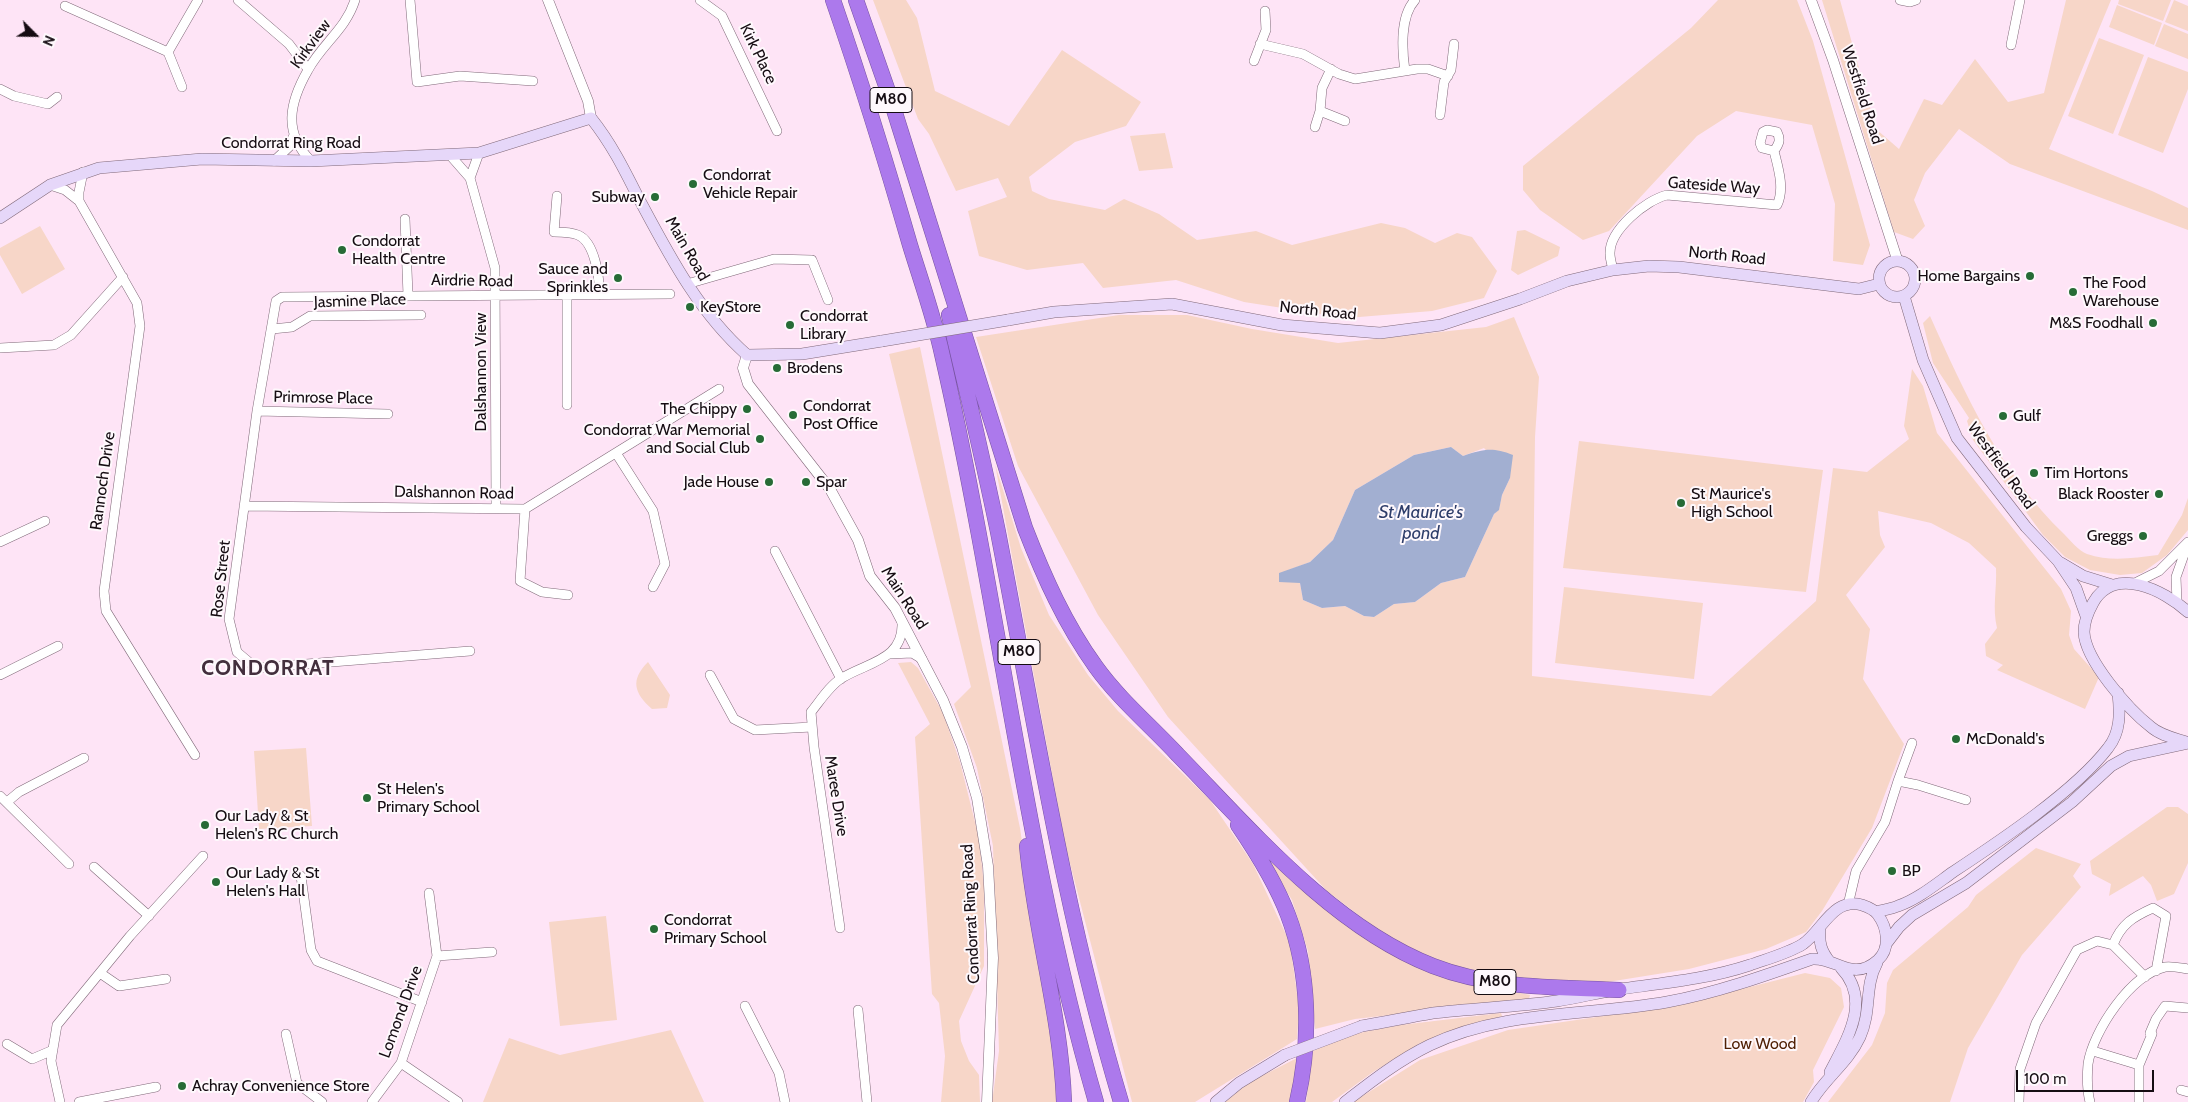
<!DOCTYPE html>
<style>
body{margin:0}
#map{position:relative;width:2188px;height:1102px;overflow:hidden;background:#fee4f6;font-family:Cabin,sans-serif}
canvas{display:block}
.north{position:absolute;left:10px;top:10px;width:50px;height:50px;-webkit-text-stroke:4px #fef8fc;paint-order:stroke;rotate:113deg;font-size:14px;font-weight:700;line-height:20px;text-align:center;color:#150c12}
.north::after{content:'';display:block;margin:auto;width:18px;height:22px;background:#150c12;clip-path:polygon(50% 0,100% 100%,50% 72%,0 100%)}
.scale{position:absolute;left:2016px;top:1070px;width:138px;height:22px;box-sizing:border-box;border:2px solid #150c12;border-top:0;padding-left:6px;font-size:15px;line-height:18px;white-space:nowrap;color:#150c12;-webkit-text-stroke:4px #fef8fc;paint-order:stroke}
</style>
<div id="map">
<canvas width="2188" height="1102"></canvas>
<div class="north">N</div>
<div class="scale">100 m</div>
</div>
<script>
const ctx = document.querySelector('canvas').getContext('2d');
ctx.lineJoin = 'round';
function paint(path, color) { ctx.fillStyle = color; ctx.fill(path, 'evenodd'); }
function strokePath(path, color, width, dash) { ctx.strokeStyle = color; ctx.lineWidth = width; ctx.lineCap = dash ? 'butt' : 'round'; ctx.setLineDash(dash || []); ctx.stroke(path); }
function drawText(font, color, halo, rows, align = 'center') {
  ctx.font = font + ' Cabin,sans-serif'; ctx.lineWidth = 4; ctx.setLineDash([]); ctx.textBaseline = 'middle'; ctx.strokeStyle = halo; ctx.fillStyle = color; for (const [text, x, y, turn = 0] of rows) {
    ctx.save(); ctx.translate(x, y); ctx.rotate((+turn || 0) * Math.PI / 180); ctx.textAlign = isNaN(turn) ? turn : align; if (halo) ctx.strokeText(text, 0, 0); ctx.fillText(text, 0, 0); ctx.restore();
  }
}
const green = new Path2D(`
 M873,0H906L917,18L935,91L1009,126L1062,50L1141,102L1126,126L1075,142L1029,177L1032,191L1049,199L1105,210L1124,199L1159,214L1197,240L1256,231L1292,245L1381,223L1405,228L1435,243L1457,233L1472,237L1497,271L1484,298L1432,311L1347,318L1244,302L1176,280L1103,288L1083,263L1027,270L979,256L968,211L1007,197L998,178L956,191L929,134L918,119Z
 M1718,0H1797L1813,41L1870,245L1863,265L1833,261L1835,204L1812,125L1736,111L1697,136L1609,231L1583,240L1540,210L1523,190V166L1691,28Z
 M1822,0H1840L1876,129L1899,149L1924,99L1942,105L1975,59L2008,102L2044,93L2066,0H2111L2049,149L2152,191L2188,208V230L2010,164L1959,129L1925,173L1914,200L1925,226L1913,239L1894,232Z
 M2119,0H2171L2163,21L2118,4Z
 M2174,0L2188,6V31L2165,22Z
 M2117,5L2162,23L2154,45L2109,27Z
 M2164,24L2188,34V59L2155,46Z
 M2099,38L2144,55L2113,134L2068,116Z
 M2148,57L2188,72V89L2163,153L2118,135Z
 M1165,133L1173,168L1139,171L1130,136Z
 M40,226L65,269L22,294L0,255V248Z
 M1525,230L1560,247L1558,256L1518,275L1511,270L1517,231Z
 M1119,315H1187L1252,329L1338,343L1486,327L1514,317L1539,377L1535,437L1532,676L1711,696L1816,601L1833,468L1867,472L1909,439L1904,426L1912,369L1923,386L1937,433L2061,589L2071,611L2069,635L2074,649L2099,677L2085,709L1997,670L2003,665L1986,656L1985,644L1997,628C1992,608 1997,589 1996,568L1969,543L1931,523L1878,511L1880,535L1885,547L1846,595L1870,629L1863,679L1904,744L1872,828L1822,911L1806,932L1766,949L1689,969L1589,985L1490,978L1434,960L1390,939L1327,891L1168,717L1098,615L1018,466L976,337ZM1451,447L1463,456L1484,448L1510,478L1502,495L1499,509L1494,514L1465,577L1441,583L1415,602L1394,604L1374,617L1364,616L1345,606L1322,608L1303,600L1300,583L1279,574L1310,562L1333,540L1355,490L1414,455Z
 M1930,316C1965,394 2001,474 2064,534C2070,540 2079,551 2087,554C2111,562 2133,558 2158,555L2182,515L2188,498V530L2167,555L2142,573L2120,575L2090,570L2065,557L2043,535L1973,440L1967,421L1969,418L1933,363L1923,323Z
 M920,347L1020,828L1035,930L1057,1048L1059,1102H992L999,1051L993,846L977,768L954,704L971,687L889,354Z
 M1579,441L1823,470L1806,592L1563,568Z
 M995,464L1021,548L1049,615L1088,675L1118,711L1210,800L1253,864L1290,943L1299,1008L1297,1039L1195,1102H1132L1065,844Z
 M1564,587L1703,603L1694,679L1555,663Z
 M648,662L670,695L667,708L652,709C634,693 630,680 648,662Z
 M911,662L918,668L943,713L960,762L979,838L984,886V966L959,1021L961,1041L969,1061L979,1075L980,1102H941L945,1056L939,1003L932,994L915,737L930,724L898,663Z
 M306,748L312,826L259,829L254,751Z
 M2167,807H2178L2188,814V863L2174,894L2157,901L2151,885L2143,876L2109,896L2111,884L2092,874L2090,861Z
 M2036,848L2081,864L2073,876L2081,887L2022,955L1968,1048L1950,1102H1828L1872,1045L1885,1013L1887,983L1893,970L1968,907L1976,895Z
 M1269,863L1278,864L1306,893L1368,940L1417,966L1455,980L1530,995L1529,999L1355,1019L1315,1029L1308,951L1292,900Z
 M606,916L617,1020L560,1026L549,922Z
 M1805,973L1830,978L1841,988L1844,1007L1813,1070L1814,1082L1803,1102H1353L1420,1060L1508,1030L1679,1005Z
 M1501,1013L1502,1016L1420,1043L1373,1072L1332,1102H1306L1313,1051L1354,1034L1401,1025Z
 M671,1030L704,1102H483L509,1038L560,1055Z
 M1297,1058L1291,1102H1225L1250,1082Z`);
const water = new Path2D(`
 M1451,447L1463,456C1484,449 1492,447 1513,455L1510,478L1502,495L1499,510L1494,514L1465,577L1441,583L1415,602L1394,604L1374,617L1364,616L1345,606L1322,608L1303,600L1300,583L1279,582V573L1310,562L1333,540L1355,490L1414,455Z`);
const minor = new Path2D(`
 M238,0L289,44L308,69
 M410,0L417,82L460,76L533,81
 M700,0L722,16L777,131
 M1900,0L1910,2L1916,0
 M65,6L168,52L182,87
 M1260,44L1303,54L1339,74L1355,79L1417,69H1428L1448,76
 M2011,45L2020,0
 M168,52L198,0
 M1254,61L1266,30L1265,11
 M1405,71C1402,50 1400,16 1415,0
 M0,89L14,96L48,104L57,97
 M1320,111L1345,121
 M1440,115L1444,82L1451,70L1454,44
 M1315,127L1320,111L1322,88L1331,69
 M449,154L470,178L495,268L496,508
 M274,161L290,146L293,137
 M311,161C283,133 289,103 308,70C322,44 346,29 355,0
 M470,178L479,153
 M50,185L65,190L79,201L137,303L140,326L104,591L106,611L195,755
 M557,196L554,232C562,232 571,232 578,235C595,242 600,279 599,295
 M79,201V192L83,172
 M405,219L408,295
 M1613,270C1612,265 1610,259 1610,254C1609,230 1646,200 1667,195L1777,205C1785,189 1778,167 1774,151L1762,148L1760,143L1763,132L1767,130L1777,132C1781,140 1779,144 1774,151
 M687,284L774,259L812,260L828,300
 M272,329L292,327L310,316L421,315
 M0,348L54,345L71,335L123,277
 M567,405V296
 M257,411L388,414
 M616,453L653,511L665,564L653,587
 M244,506L525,509L719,389
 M525,509L520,581L542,592L568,595
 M0,542L45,521
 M775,551L841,679
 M2135,583L2159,571L2188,542
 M2177,602L2176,577L2186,549
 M470,651L256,668L237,652L229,619L257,411L276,301L282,297L670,294
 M890,654L912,653L922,659
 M0,675L58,646
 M710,675L734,719L755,730L812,727
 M1898,781L1912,743
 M0,796L69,864
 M7,802L19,792L84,758
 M94,867L149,916
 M301,876L311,950L317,961L422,1002
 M1848,905L1856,871L1885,822L1898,781L1918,785L1966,800
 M840,928L814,747L811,712C820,701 830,685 842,678C868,662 904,660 902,622
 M2113,945C2121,924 2133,917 2153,908L2166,916L2156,971
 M437,956L492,952
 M100,973L119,986L166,979
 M745,1006L779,1073L785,1102
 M858,1010L867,1102
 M286,1034L297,1083L322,1102
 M7,1044L32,1059L53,1050
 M2093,1051L2139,1065L2152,1034L2150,1033L2156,1019L2165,1006L2188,1008
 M401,1063L458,1102
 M2139,1065V1102
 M2181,1090L2188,1092
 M60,1102L51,1061L57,1025L130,936L203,856
 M79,1102L156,1087
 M372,1102L401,1063L437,956L429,893
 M2019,1102L2020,1069L2036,1023L2077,950L2097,941L2113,945L2145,977
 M2090,1102C2087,1090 2087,1076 2088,1064C2093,1031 2131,974 2165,967C2172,966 2181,968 2188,969`);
const tertiary = new Path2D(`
 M548,0L588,101L591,118
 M1811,0L1833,60L1897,259
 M747,355L743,368L748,384L830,489L858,540L870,576L895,608L943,700L962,747L977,798L988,866L993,958L987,1102`);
const secondary = new Path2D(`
 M0,218L50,185L99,168L202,159L311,161L479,153L591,118C611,143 624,169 638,197C668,253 698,312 747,355L802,354L882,341
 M1879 279a18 18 0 1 1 36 0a18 18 0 1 1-36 0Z
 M1904,296L1923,360L1957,438L2026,527L2058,561L2076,588L2086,616
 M1008,320L1054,312L1172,304L1282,325L1380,333L1441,325L1520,299L1567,281L1613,270L1649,266L1679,267L1859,289L1879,284
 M2061,563L2083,576L2112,585
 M2186,742C2174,738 2160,735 2151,727C2129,710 2085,660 2084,632C2084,621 2088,612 2093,603C2114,565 2164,590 2188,612
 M1876,912C1883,910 1891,909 1898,906C1918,899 1936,884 1953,872C2000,841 2075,791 2108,748C2121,732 2120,712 2118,693
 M1820,930C1819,943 1821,951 1830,962
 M1886,944L1899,927L1912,915L1966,883L2072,802L2111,766L2129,756L2188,743
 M1830,1072C1847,1039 1872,1000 1841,968
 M1216,1102L1239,1083L1285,1055
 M1345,1102C1372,1081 1399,1060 1430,1045C1503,1010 1588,1016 1667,1002C1716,993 1764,976 1812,959C1837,957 1852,983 1878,960C1891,948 1887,927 1878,915C1875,910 1868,907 1862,905C1833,897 1823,930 1803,944C1789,953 1767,959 1750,965C1708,979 1664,983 1620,989C1599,992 1578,998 1557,1001C1516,1007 1474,1008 1433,1013C1409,1017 1386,1022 1362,1026
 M1811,1102C1825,1078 1848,1063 1860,1037C1872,1010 1864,987 1877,963`);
const motorway = new Path2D(`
 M833,0C861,81 886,162 910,245C921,281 934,317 942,354C999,602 1025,857 1096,1102
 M856,0L890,97L1025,528C1044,577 1065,624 1096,667C1119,699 1151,726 1178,755C1251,830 1333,927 1433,966C1492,989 1556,987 1619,990
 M949,315C966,387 983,459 998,532C1035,723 1065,915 1121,1102
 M1238,825C1257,853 1276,883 1288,915C1310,973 1311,1042 1297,1102
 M1027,846C1035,932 1061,1015 1064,1102`);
const secondaryBridge = new Path2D(`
 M882,341L1008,320
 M1285,1055L1362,1026`);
const markers = [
 [693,184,5,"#276b36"],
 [655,197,5,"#276b36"],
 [342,250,5,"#276b36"],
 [2030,276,5,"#276b36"],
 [618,278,5,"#276b36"],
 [2073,292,5,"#276b36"],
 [690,307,5,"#276b36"],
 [2153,323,5,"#276b36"],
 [790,325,5,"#276b36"],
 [777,368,5,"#276b36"],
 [747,409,5,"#276b36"],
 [793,415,5,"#276b36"],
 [2003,416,5,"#276b36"],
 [760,439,5,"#276b36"],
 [2034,473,5,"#276b36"],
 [769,482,5,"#276b36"],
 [806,482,5,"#276b36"],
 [2159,494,5,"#276b36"],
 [1681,503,5,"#276b36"],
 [2143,536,5,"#276b36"],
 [1956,739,5,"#276b36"],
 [367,798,5,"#276b36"],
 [205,825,5,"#276b36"],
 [1892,871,5,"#276b36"],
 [216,882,5,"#276b36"],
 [654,929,5,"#276b36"],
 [182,1086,5,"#276b36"]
];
const shields = [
 [891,100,42],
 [1019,652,42],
 [1495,982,42]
];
const shieldNames = [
 ["M80",891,100],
 ["M80",1019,652],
 ["M80",1495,982]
];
const streetNames = [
 ["Kirkview",311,44,-54],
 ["Kirk Place",758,54,64],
 ["Westfield Road",1862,95,72],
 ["Condorrat Ring Road",291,143],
 ["Gateside Way",1714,186,4],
 ["Main Road",687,249,60],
 ["North Road",1727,256,6],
 ["Airdrie Road",472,281,1],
 ["Jasmine Place",360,301,-2],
 ["North Road",1318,311,6],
 ["Dalshannon View",481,372,-90],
 ["Primrose Place",323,398,1],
 ["Westfield Road",2001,466,54],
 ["Rannoch Drive",103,481,-82],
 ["Dalshannon Road",454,493,1],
 ["Rose Street",221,579,-84],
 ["Main Road",904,598,57],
 ["Maree Drive",836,796,81],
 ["Condorrat Ring Road",971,914,-93],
 ["Lomond Drive",401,1012,-70]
];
const poiNames = [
 ["Condorrat",703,175],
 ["Vehicle Repair",703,193],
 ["Subway",645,197,"right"],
 ["Condorrat",352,241],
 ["Health Centre",352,259],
 ["Sauce and",608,269,"right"],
 ["Sprinkles",608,287,"right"],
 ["Home Bargains",2020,276,"right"],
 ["The Food",2083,283],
 ["Warehouse",2083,301],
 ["KeyStore",700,307],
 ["Condorrat",800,316],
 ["Library",800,334],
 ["M&S Foodhall",2143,323,"right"],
 ["Brodens",787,368],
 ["Condorrat",803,406],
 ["Post Office",803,424],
 ["The Chippy",737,409,"right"],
 ["Gulf",2013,416],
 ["Condorrat War Memorial",750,430,"right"],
 ["and Social Club",750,448,"right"],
 ["Tim Hortons",2044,473],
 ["Jade House",759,482,"right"],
 ["Spar",816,482],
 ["St Maurice's",1691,494],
 ["High School",1691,512],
 ["Black Rooster",2149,494,"right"],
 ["Greggs",2133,536,"right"],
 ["McDonald's",1966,739],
 ["St Helen's",377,789],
 ["Primary School",377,807],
 ["Our Lady & St",215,816],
 ["Helen's RC Church",215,834],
 ["BP",1902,871],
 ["Our Lady & St",226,873],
 ["Helen's Hall",226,891],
 ["Condorrat",664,920],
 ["Primary School",664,938],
 ["Achray Convenience Store",192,1086]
];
const parkNames = [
 ["Low Wood",1760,1044]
];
const waterNames = [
 ["St Maurice's",1421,513],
 ["pond",1421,534]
];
const districtNames = [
 ["CONDORRAT",268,669]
];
paint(green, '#f7d6c8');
paint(water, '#a2afd1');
strokePath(minor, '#806979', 10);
strokePath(tertiary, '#806979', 11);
strokePath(secondary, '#806979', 12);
strokePath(motorway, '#7753a0', 16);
strokePath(minor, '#fff', 9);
strokePath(tertiary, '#fff', 10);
strokePath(secondary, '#e6d7f9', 11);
strokePath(motorway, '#ac79ec', 15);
strokePath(secondaryBridge, '#806979', 12, []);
strokePath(secondaryBridge, '#e6d7f9', 11);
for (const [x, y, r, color] of markers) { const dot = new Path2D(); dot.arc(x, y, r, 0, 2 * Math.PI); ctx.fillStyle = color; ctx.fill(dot); strokePath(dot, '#fef8fc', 2); }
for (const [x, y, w] of shields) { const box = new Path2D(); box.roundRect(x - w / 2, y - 12.5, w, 25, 4); ctx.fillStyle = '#fef8fc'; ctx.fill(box); strokePath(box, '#150c12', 1); }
drawText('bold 15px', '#150c12', null, shieldNames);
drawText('16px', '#150c12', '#fef8fc', streetNames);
drawText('16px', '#150c12', '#fef8fc', poiNames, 'left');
drawText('16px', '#502005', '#fef8fc', parkNames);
drawText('italic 18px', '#2e3d6a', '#fef8fc', waterNames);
ctx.letterSpacing = '1px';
drawText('bold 21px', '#432f3d', '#fef8fc', districtNames);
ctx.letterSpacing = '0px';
</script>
